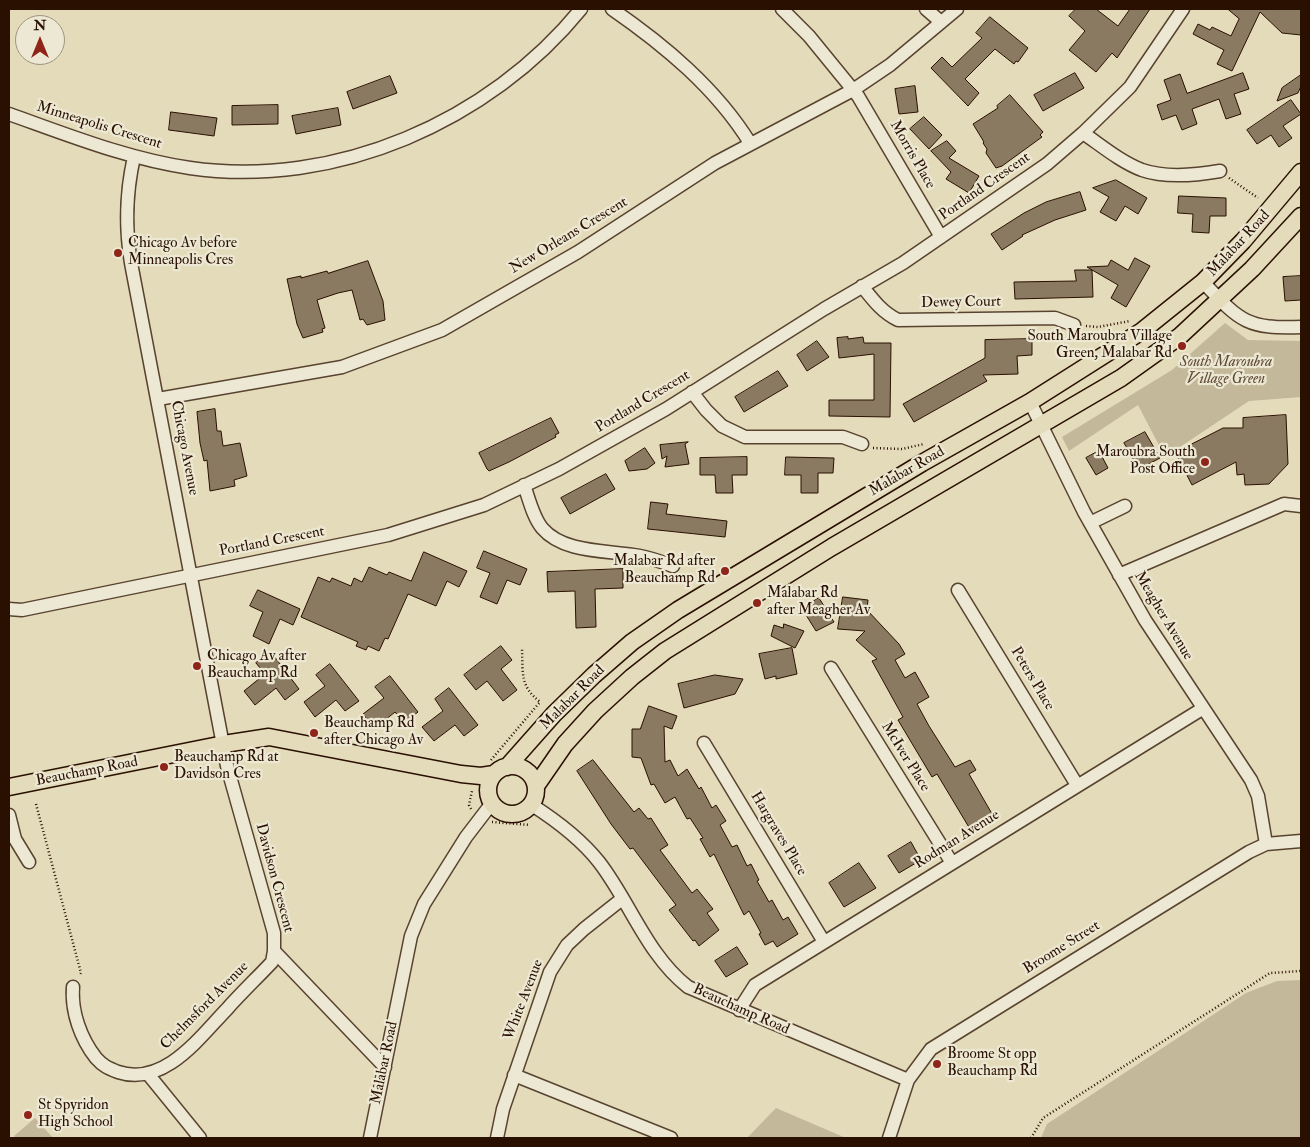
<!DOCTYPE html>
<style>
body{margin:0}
#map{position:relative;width:1310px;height:1147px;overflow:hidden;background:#e4dbbb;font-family:"IM FELL Double Pica",serif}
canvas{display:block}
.frame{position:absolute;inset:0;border:10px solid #291000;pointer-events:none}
.north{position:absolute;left:15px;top:15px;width:50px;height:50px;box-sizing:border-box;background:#ede8d3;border:1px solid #9f927f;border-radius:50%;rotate:0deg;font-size:14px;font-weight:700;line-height:20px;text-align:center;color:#291000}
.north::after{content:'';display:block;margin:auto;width:18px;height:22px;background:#8f2418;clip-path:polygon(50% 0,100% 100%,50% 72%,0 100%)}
</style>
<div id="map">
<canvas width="1310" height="1147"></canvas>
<div class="frame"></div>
<div class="north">N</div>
</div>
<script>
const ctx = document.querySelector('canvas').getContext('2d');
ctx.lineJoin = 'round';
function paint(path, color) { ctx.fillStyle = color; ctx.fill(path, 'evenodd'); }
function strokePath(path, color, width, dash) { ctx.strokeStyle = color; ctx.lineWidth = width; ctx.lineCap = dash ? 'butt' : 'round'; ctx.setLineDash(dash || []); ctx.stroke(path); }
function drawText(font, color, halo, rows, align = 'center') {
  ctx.font = font + ' "IM FELL Double Pica",serif'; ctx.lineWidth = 4.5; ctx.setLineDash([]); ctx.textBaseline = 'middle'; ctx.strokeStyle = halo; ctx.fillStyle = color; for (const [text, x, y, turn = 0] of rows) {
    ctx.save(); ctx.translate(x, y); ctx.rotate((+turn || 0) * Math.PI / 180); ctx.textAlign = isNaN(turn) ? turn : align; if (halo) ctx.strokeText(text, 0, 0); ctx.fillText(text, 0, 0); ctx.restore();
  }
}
const green = new Path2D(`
 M1225,323L1248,340L1301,341V397L1249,401L1165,457L1138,405L1069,451L1062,437L1172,370Z
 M1301,980V1138H1041L1047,1124L1246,993L1277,981Z
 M776,1108L846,1138H747Z
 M35,1118L53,1138H16L14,1136Z`);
const building = new Path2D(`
 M1076,9H1096L1118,26L1130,9H1150L1117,58L1112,53L1096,72L1069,50L1085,31L1069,16Z
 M1228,9H1301V35L1282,33L1260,12L1232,71L1217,64L1224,50L1193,34L1198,24L1210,30L1212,27L1231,36L1239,19Z
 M990,17L1028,48L1018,62L1016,61L1014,64L995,49L965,79L979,93L968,106L931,68L942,57L952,67L982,38L976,33Z
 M1075,73L1084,88L1043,111L1034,95Z
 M1243,73L1249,89L1234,94L1241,114L1226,119L1219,99L1192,109L1197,124L1182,130L1176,115L1162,120L1157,105L1171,100L1164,80L1180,74L1187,93Z
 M1301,75V86L1298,93L1277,101L1282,88Z
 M390,76L397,93L353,109L347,92Z
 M915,86L918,112L899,114L895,89Z
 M1010,95L1043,132L1040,135L1042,137L1002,166L996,168L986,153L987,149L983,143L984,142L973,124L998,108L997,106Z
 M1291,100L1301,114L1283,126L1292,138L1279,147L1271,135L1257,144L1247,130Z
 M278,105V124L232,125V106Z
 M338,108L341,125L296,134L292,116Z
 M171,112L217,118L214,136L169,130Z
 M924,117L942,135L929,149L910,129Z
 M947,141L956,151L949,158L979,176L969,193L946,179L951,172L931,151Z
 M1116,180L1147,198L1138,214L1125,206L1116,221L1100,212L1109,197L1093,188Z
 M1080,192L1086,210L1055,220L1022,235L1023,236L1002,250L991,234L1024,213L1046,202Z
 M1179,196L1226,198V216H1210L1209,233L1192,232L1193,214L1178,213Z
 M1135,258L1150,266L1126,307L1111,298L1118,285L1087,267L1108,266L1111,260L1128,270Z
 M368,261L383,301L385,320L367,325L363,319L360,320L352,290L338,293L317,300L325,328L322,329L323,332L303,338L297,324L287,279L301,276V278L327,271L328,273Z
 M1075,270H1092L1093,297L1015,299L1014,282L1076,281Z
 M1301,276V300L1285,301L1283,277Z
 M848,337V339L863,337L864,343H891L890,417L829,416V400H874V354L839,358L837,338Z
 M1032,339V355L1017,356L1018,374L983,375L987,381L914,422L903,404L985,358V340Z
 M817,341L829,357L807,371L797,355Z
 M778,371L788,386L744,412L735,397Z
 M215,409L217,431H221L223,446L240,443L247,476L234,480L235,486L210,491L207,460L204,461L200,443L197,412Z
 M1286,415L1288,464L1269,484L1245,485L1244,474L1237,475L1236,462L1192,485L1177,456L1182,454L1180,450L1223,428H1243V418Z
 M551,418L559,433L555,435L556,437L509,462L489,471L487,469L479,453Z
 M1145,432L1160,458L1139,469L1124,443Z
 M688,442L685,444L689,464L665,467L667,456L662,459L660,445Z
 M645,448L655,463L647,469L629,471L625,461Z
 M1099,451L1108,468L1096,475L1086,458Z
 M747,457V475H732L733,493H716L715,475H700V458Z
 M786,457L834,458L833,473H818V493H801V475H785Z
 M606,474L615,489L570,514L561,498Z
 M651,502L668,504L666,514L727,521L725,537L648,529Z
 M484,551L527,569L520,585L507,580L497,604L480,597L490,573L477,568Z
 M424,552L467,571L459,587L447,581L436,606L408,594L388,639L385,638L379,651L368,646L366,650L356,646L358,642L301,617L318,577L330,582L332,578L351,586L354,578L362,582L369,567L387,575L389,572L411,581Z
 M623,569V588L595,589L596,627L576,628L575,591L548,592L547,572Z
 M258,590L300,609L293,625L280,619L269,644L253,636L263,612L250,606Z
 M843,597L868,600L867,610L899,644L905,654L895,660L905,678L915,672L929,697L917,704L929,726L955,767L970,760L976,770L969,774L995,819L977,829L975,826L970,829L937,774L932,777L898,720L903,717L872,661L877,659L856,640L865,631L838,629Z
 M819,598L834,622L816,631L806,615L809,612L806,606Z
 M784,624L804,631L795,648L771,636L774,625L783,628Z
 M501,646L512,660L501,669L517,690L503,701L487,681L476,690L464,675Z
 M792,648L797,674L776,679V676L765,679L759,654Z
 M271,652L299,689L285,700L276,688L255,705L244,691L265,674L256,663Z
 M330,664L359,701L345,711L336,700L315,717L304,702L325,686L316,675Z
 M715,675L743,679L735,694L684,708L678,684Z
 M390,676L418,712L404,723L395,712L374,729L363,714L384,698L375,687Z
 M449,688L478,725L464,736L455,725L434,741L422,727L443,711L435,699Z
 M649,706L677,716L672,729L664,726L665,762L670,760L678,776L687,769L699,789L701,787L712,808L716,805L726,821L720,825L732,847L737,845L747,866L751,864L759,880L757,881L769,902L772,900L783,920L788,917L798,934L777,947L773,941L765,945L759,934L761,933L749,911L744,915L714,854L710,857L700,839L703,838L690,818L687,819L675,797L665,803L654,784L651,785L641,758L632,757V729H640Z
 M593,760L634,812L639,808L648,819L651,818L668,845L660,850L692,893L697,889L713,909L707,913L719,930L699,946L695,940L693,941L669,910L676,905L633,848L630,849L611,824L577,771Z
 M911,842L921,860L899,873L888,856Z
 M859,863L876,888L844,907L829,883Z
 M737,947L748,964L726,977L715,961Z`);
const path = new Path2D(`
 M1229,178L1258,198
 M1086,326L1098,327L1130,321
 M873,448L902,449L924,444
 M491,760L540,702C520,686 523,674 522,649
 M36,804L81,973L79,976
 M471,809L469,805L472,791
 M492,822L530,825
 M1031,1138L1043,1118L1270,973L1301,971`);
const minor = new Path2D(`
 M612,9C664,45 716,88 750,143
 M782,9L809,36L858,96L941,237
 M926,9L941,22
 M9,114C68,135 128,159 190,168C336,189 490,121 581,9
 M1083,133C1102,146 1121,162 1142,170C1165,178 1197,175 1220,171
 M134,157C126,192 125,227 131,263L227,766L274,933V951L385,1067
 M1203,282C1240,321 1246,329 1301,327
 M862,286C873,300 882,312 898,320L1055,318L1074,325
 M692,392L706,410L722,426L745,437H843L862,444
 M158,399L342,367L442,330L578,252L715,163L853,90L890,65L957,9
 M1030,402L1084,512L1145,620L1251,780L1258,796L1266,844
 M524,485C529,499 533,517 542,528C564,554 609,550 640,556C651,558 662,562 673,566
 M1090,523L1125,506
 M1119,575L1284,504L1301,506
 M958,590L1077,785
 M9,609L22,610L388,535L484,505L559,469L666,409L824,309L903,263L1047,164L1083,133L1130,87L1183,9
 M831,668L952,863
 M704,743L824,942
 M532,805C557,821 580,838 599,862C630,902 647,955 688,987L908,1080
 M9,815L15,839L29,862
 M73,987C71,1012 81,1039 96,1058C103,1066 108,1068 118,1072C164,1087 199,1038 227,1009C241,993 257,978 272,962L274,951
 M739,1010L755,985L1202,709
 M148,1074L200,1138
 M514,1075L671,1138
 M370,1138L411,936L424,904L466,837L492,803
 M497,1138L503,1109L550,972L567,945L584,929L622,899
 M889,1138L908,1080L931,1049L1249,852L1266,844L1301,841`);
const major = new Path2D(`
 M488 790a24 24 0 1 1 48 0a24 24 0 1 1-48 0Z
 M507,767L554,714L594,675L632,642L678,610L922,463L1030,402L1142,331L1203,282L1243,241L1301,172
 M536,786L565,744L595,711L632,677L665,651L832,547L1121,378L1180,336L1252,269L1301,216
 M9,787L224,744L269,737L461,774L481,776L494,774`);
const markers = [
 [118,253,5,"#8f2418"],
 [1182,346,5,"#8f2418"],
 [1205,462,5,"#8f2418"],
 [725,571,5,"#8f2418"],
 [757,603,5,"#8f2418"],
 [197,666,5,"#8f2418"],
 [314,733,5,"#8f2418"],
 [164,767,5,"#8f2418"],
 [937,1064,5,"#8f2418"],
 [28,1115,5,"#8f2418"]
];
const streetNames = [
 ["Minneapolis Crescent",99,126,17],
 ["Morris Place",912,155,60],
 ["Portland Crescent",985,187,-35],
 ["New Orleans Crescent",569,236,-31],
 ["Malabar Road",1239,244,-47],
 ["Dewey Court",961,303,-1],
 ["Portland Crescent",643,402,-31],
 ["Chicago Avenue",184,448,79],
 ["Malabar Road",907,472,-30],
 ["Portland Crescent",272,542,-11],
 ["Meagher Avenue",1163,616,59],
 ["Peters Place",1032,679,59],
 ["Malabar Road",573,698,-45],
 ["McIver Place",905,757,58],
 ["Beauchamp Road",87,772,-11],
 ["Hargraves Place",778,834,59],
 ["Rodman Avenue",957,840,-32],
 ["Davidson Crescent",274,878,75],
 ["Broome Street",1062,948,-32],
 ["White Avenue",524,1000,-69],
 ["Chelmsford Avenue",205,1006,-45],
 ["Beauchamp Road",741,1010,24],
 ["Malabar Road",385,1063,-78]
];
const poiNames = [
 ["Chicago Av before",128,244],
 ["Minneapolis Cres",128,261],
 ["South Maroubra Village",1172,337,"right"],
 ["Green, Malabar Rd",1172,354,"right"],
 ["Maroubra South",1195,453,"right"],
 ["Post Office",1195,470,"right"],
 ["Malabar Rd after",715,562,"right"],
 ["Beauchamp Rd",715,579,"right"],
 ["Malabar Rd",767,594],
 ["after Meagher Av",767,611],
 ["Chicago Av after",207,657],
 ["Beauchamp Rd",207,674],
 ["Beauchamp Rd",324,724],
 ["after Chicago Av",324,741],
 ["Beauchamp Rd at",174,758],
 ["Davidson Cres",174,775],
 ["Broome St opp",947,1055],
 ["Beauchamp Rd",947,1072],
 ["St Spyridon",38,1106],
 ["High School",38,1123]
];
const parkNames = [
 ["South Maroubra",1226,363],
 ["Village Green",1226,380]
];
paint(green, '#c4b89b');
paint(building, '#8a7a61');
strokePath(building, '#291000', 1);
strokePath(minor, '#58432f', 15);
strokePath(major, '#291000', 19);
strokePath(path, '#291000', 2.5, [1, 2.5]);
strokePath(minor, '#ede8d3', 12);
strokePath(major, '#e4dbbb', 16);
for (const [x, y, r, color] of markers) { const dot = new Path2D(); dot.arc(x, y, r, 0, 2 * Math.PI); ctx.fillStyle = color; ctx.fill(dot); strokePath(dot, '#ede8d3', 2); }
drawText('15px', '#291000', '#ede8d3', streetNames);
drawText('15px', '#291000', '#ede8d3', poiNames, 'left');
drawText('italic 15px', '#5f4b36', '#ede8d3', parkNames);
</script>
